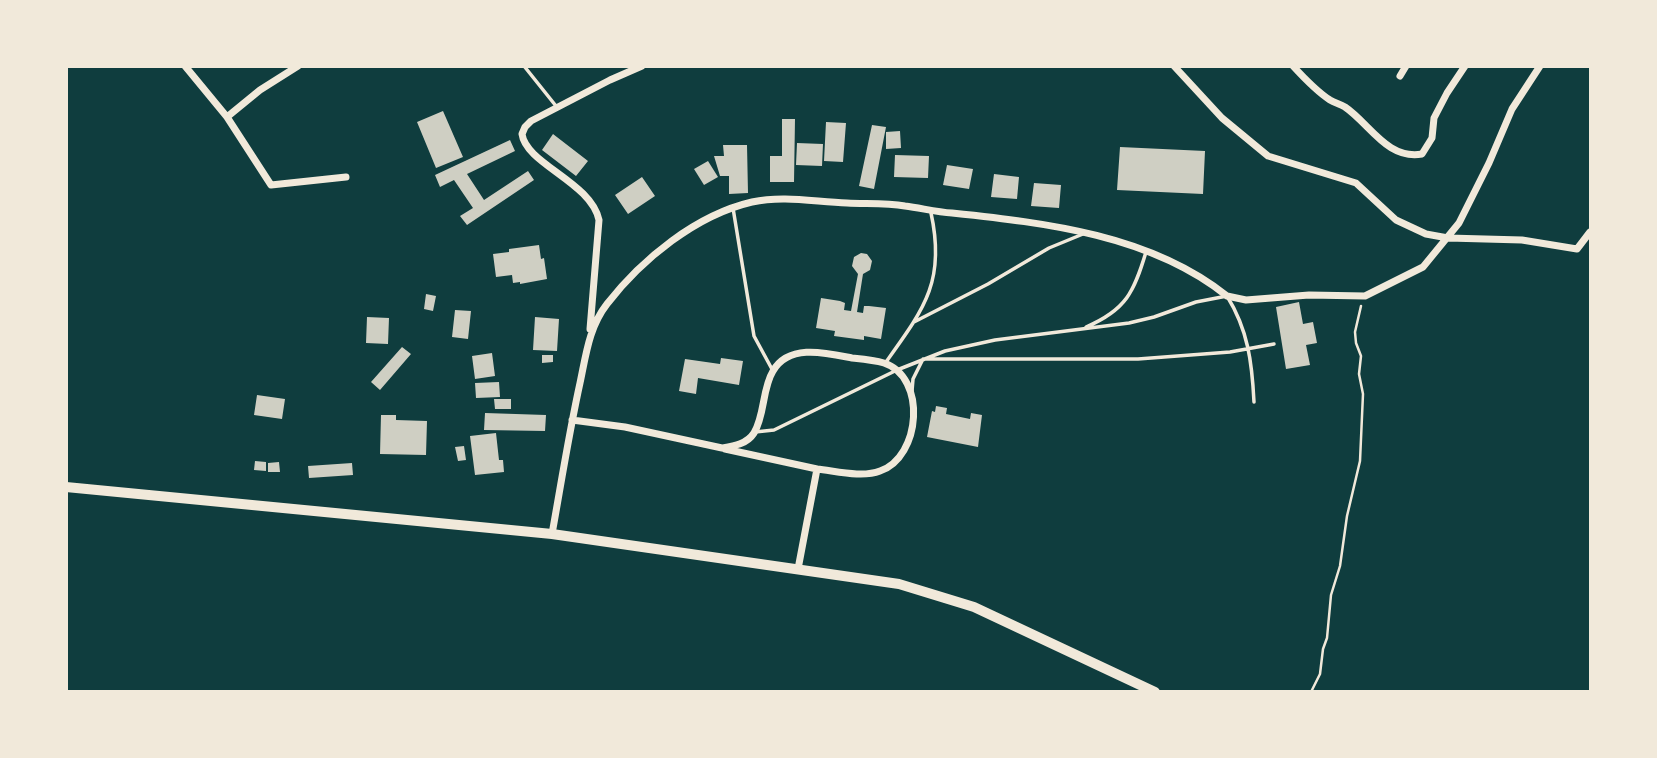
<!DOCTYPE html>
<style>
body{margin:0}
#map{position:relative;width:1657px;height:758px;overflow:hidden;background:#0f3d3e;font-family:"Golos Text",sans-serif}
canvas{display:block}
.frame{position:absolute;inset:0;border:68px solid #f1e9da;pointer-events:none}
</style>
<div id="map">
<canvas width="1657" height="758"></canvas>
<div class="frame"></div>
</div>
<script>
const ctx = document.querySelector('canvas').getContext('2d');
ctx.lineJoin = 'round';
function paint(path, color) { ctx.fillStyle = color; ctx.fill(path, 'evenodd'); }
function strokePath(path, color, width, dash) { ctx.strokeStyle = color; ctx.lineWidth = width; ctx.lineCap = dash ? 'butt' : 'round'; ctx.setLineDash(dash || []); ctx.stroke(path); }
const building = new Path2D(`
 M443,111L463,157L436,168L417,122Z
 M782,119H795L794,182H770V156H782Z
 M826,122L846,123L843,162L824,161Z
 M872,125L886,127L874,189L859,186Z
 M900,131L901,148L886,149V132Z
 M553,134L588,161L576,176L542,150Z
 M510,140L515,151L467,174L484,200L528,171L534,180L467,225L460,216L473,208L454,180L440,187L435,175Z
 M797,143L823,144L822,166L796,165Z
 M723,145H747L748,193L729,194V176H720L714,156H724Z
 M1120,147L1205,151L1203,194L1117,190Z
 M895,155L929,156L928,178L894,177Z
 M708,161L718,177L704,185L694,169Z
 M947,165L973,169L969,189L943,185Z
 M994,174L1019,177L1017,199L991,197Z
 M642,177L655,196L628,214L615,195Z
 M1034,183L1061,185L1059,208L1031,206Z
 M539,245L541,259L544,258L547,279L520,284V282L513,283L512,275L496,277L493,254L509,252V249Z
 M861,253L867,254L872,261L870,270L863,274L857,312L863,313L864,306H869L886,308L881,339L864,336V340L834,336L835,331L816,328L821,298L840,301L845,303L844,310L851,311L858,274L852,266L854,257Z
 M426,294L436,296L433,311L424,309Z
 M1299,302L1303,324L1313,322L1317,343L1306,345L1310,365L1286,369L1276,307Z
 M455,310L471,311L468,339L452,337Z
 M367,317L389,318L388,344L366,343Z
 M535,317L559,319L557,351L533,350Z
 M402,347L411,354L380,390L371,382Z
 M492,353L495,376L475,379L472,356Z
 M542,355H553V362L542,363Z
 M721,358L743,361L739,385L698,378L696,394L679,391L685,359L720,364Z
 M499,382L500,397L476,398L475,383Z
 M257,395L285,399L282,419L254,415Z
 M494,399H511V409H495Z
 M936,406L947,408L946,414L970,419L971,413L982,415L978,447L927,437L932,411L935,412Z
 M485,413L546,415L545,431L484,430Z
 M381,415H396V420L427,421L426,455L380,454Z
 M496,433L499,460H503L504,472L475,475L470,436Z
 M464,446L466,460L458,461L455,447Z
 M255,461L266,462V471L254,470Z
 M279,462L280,472H268V463Z
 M352,463L353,475L309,478L308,466Z`);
const path = new Path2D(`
 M1311,692L1320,674L1323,649L1327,638L1331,595L1340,566L1347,516L1360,461L1363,394L1359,374L1361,356L1356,343L1355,332L1361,306`);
const service = new Path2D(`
 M524,66L556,106
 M733,208L754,336L773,371
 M914,322L988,284L1049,248L1083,234
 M1086,327C1126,310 1134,292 1146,252
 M886,362C924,309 946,281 931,213
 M912,391L913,379L923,359H1138L1230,352L1274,344
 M755,432L774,430L897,370L945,351L995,340L1129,323L1154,317L1196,302L1227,296C1248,330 1252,362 1254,402`);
const minor = new Path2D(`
 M185,66L227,117L271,185L346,177
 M1174,66L1222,118L1268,156L1356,183L1396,220L1426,234L1448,238L1522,240L1577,249L1590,232
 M1293,66C1304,78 1316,91 1330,100C1335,103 1340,104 1345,107C1370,124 1387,160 1422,154L1432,138L1434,118L1447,93L1465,66
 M1400,76L1406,66
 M227,117L260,90L298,66
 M590,329L599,220C591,182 526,164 522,134L525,127L531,121L610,80L642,66
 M572,420L625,427L722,448C734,446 747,444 754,433C765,415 762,389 773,371C789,343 827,353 852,358C862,359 874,360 884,363C927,377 921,457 880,471C862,478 836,471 817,469L798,569
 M725,449L817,469
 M552,534C561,484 569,433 580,383C586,355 589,327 607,304C642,259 696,215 752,202C784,195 815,202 847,203C866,204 886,203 905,206C921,208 936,212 952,213C1047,223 1151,235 1227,296L1246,300L1309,295L1365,296L1423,267L1459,223L1489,163L1512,109L1540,66`);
const primary = new Path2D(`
 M66,487L552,534L899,584L974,607L1155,692`);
paint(building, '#cfcfc3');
strokePath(path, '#f1e9da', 2.5);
strokePath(service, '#f1e9da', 3.5);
strokePath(minor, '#f1e9da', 7);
strokePath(primary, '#f1e9da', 10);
</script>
